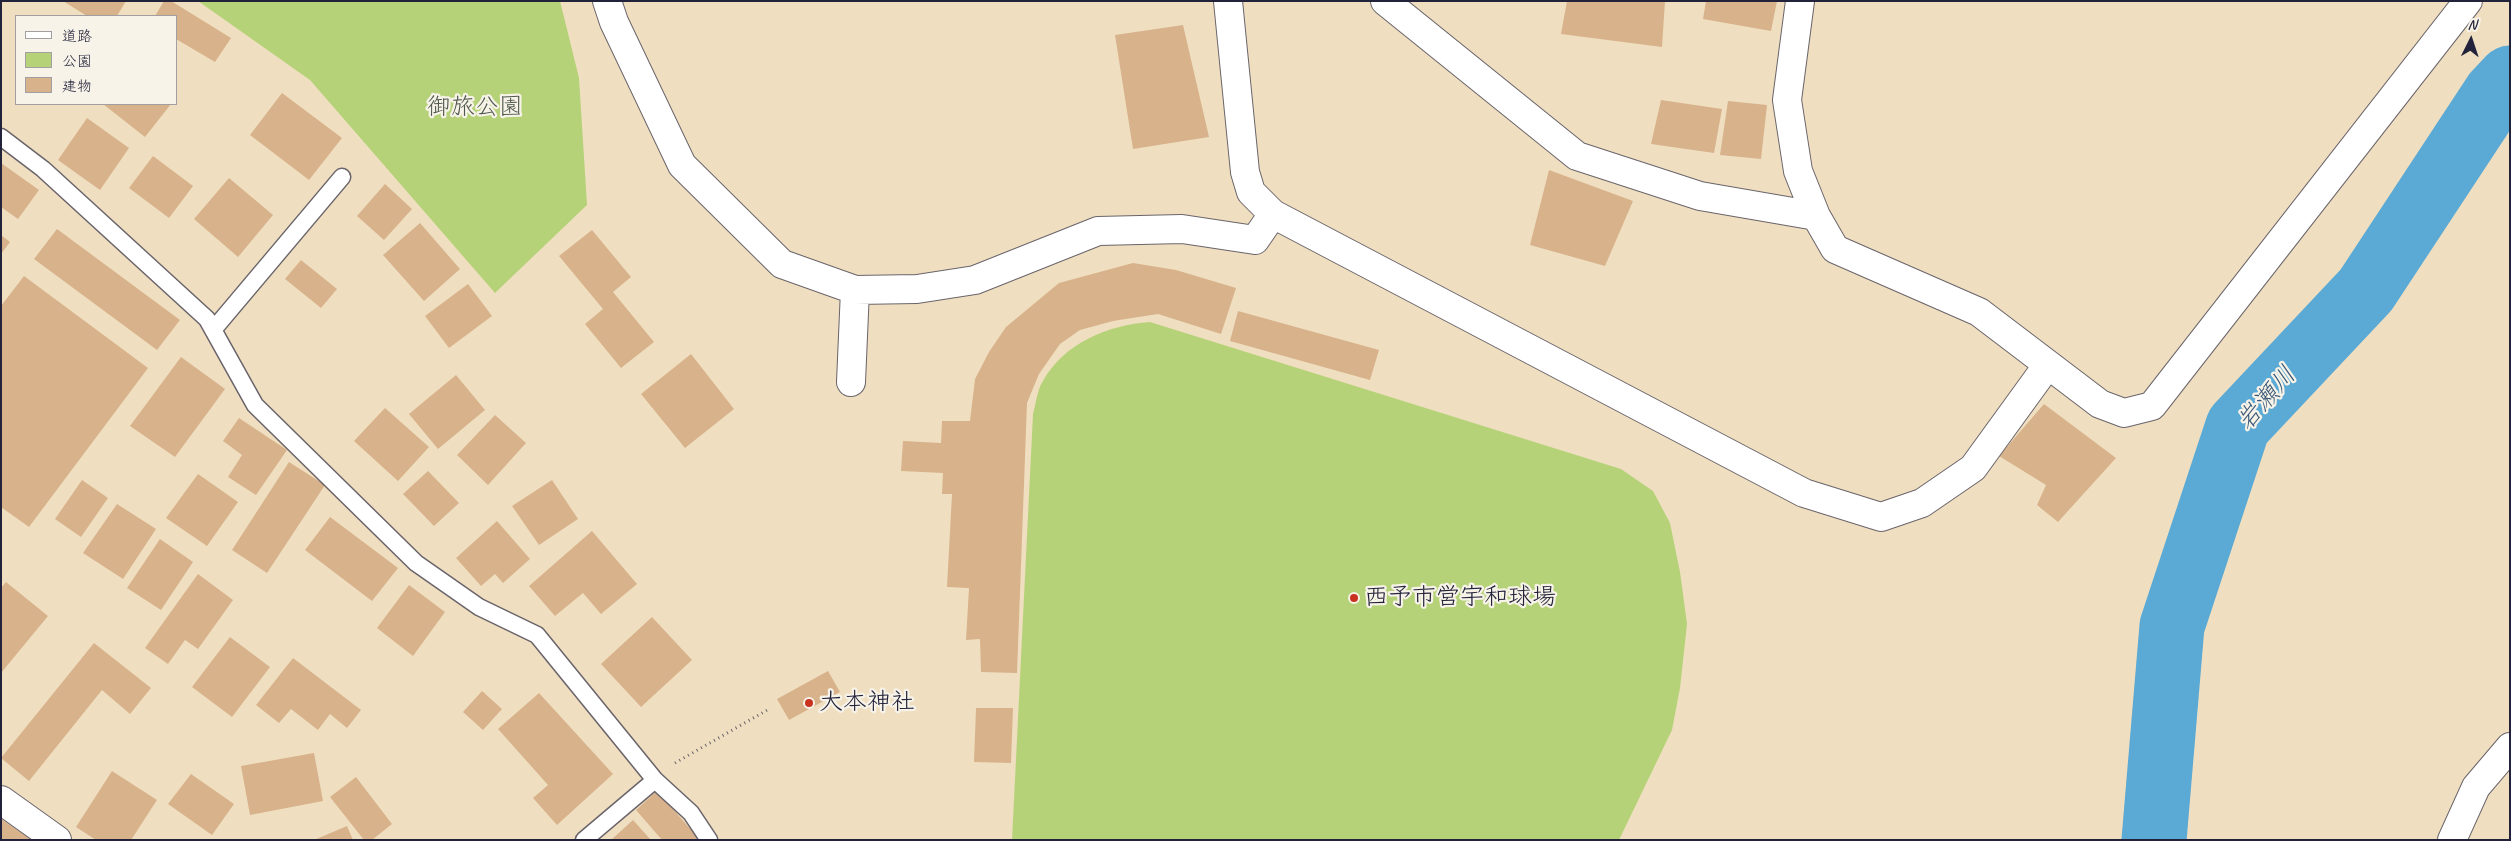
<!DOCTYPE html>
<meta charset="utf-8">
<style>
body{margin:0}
#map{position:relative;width:2511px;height:841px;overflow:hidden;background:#efdfc0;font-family:Caveat,"Klee One",sans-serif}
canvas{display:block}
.frame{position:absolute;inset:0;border:2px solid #22223b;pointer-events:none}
.legend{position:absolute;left:15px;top:15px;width:162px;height:90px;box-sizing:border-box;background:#f7f3e8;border:1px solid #a29fa3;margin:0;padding:6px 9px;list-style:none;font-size:15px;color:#22223b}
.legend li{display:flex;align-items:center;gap:10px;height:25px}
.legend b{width:25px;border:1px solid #a29fa3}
.north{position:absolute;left:2446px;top:15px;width:50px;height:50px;-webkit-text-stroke:4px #f7f3e8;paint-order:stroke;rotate:4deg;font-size:14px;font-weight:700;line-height:20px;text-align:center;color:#22223b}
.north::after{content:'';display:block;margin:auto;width:18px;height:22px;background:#22223b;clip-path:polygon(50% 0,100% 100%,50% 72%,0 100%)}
</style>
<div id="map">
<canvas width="2511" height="841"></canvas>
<div class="frame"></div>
<ul class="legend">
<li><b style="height:6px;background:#fff"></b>道路</li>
<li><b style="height:14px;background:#b6d278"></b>公園</li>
<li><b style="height:14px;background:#d8b28b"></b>建物</li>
</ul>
<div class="north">N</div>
</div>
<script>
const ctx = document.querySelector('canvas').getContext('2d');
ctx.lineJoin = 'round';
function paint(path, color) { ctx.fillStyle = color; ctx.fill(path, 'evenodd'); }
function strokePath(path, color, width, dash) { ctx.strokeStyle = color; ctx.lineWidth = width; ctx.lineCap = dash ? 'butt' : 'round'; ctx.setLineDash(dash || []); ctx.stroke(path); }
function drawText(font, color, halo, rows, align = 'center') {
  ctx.font = font + ' Caveat,"Klee One",sans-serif'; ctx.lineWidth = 4.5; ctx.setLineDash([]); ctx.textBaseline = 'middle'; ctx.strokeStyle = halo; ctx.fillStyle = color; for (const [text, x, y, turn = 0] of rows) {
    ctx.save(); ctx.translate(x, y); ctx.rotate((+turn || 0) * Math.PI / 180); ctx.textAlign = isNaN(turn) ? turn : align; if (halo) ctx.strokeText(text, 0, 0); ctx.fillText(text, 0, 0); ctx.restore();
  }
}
const green = new Path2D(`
 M198,1H560L579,78L587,205L495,293L310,80Z
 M1150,322L1621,469L1653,491L1670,523L1680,572L1687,624L1680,688L1672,730L1619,840H1012L1033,414C1036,404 1037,390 1043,381C1064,343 1108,325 1150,322Z`);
const river = new Path2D(`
 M2154,840L2172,626L2238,426L2366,290L2495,94L2510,78`);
const building = new Path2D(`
 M63,1H126L117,16H87Z
 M164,1H171L231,38L215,62L176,39V16H155Z
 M1567,1H1665L1662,47L1561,34Z
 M1706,1H1777L1771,31L1703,19Z
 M1183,25L1209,137L1133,149L1115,35Z
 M282,93L342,138L309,180L250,135Z
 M1661,100L1722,109L1714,153L1651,144Z
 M1728,101L1767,105L1761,159L1720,155Z
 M103,104H171L145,137Z
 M87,118L129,148L100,190L58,160Z
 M153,156L193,186L169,218L129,188Z
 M1,163L39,190L18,219L1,207Z
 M1549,170L1633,201L1605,266L1530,245Z
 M229,178L273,215L238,257L194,219Z
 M385,184L412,209L384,240L357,216Z
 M420,223L460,269L424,301L383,255Z
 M57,229L180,320L157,350L34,259Z
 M592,230L631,277L613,292L654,342L621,368L585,324L603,309L559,256Z
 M1,235L10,242L1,254Z
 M301,260L337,289L321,308L285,279Z
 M1133,263L1176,270L1236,288L1221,334L1158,314L1113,321L1080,330L1060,344L1039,374L1027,403L1017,673L981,672L980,639L966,640L969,588L947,587L952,494H942L943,473L901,471L903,441L941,443L942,421H970L975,379L989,352L1006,327L1059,283Z
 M24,276L148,368L29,527L1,507V306Z
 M468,284L492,316L449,348L425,316Z
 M1238,311L1379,350L1370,380L1230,341Z
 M691,354L734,409L685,448L641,394Z
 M181,357L225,389L175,457L130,426Z
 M456,375L485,410L438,449L409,414Z
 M2044,404L2116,458L2058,522L2037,505L2046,485L1999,456Z
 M385,408L429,447L398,481L354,441Z
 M495,415L526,443L488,485L457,455Z
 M239,418L287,450L256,495L228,477L242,455L223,441Z
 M289,462L325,485L267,573L232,550Z
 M428,471L459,503L434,526L403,494Z
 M198,474L238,502L207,546L166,518Z
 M82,480L108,498L81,537L55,519Z
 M552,480L578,519L539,545L512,506Z
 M117,504L156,529L123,579L83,553Z
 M330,517L398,568L372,601L305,550Z
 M497,521L530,559L503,583L495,574L481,586L456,558Z
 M592,531L637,584L601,614L583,593L555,616L529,586Z
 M160,539L193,562L161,610L127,588Z
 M198,574L233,600L198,649L185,640L168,664L145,648Z
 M6,582L48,616L1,673V588Z
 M409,585L445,612L413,656L377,628Z
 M652,617L692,660L641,707L601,664Z
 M230,637L270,667L232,717L192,687Z
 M94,643L151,688L130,714L102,690L29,781L1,758Z
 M293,658L361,710L347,728L330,714L318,730L291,709L279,723L256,705Z
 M828,671L840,692L789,720L777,699Z
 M482,691L502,709L483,730L463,712Z
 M539,693L613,774L557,825L533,798L548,785L498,729Z
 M976,708H1013L1011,763L974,762Z
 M314,753L323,801L250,815L241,766Z
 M112,771L157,800L131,840H96L76,827Z
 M191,774L234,804L212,835L168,804Z
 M356,777L392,824L372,840H364L330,797Z
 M657,791L700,840H662L636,810Z
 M1,819L32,840H1Z
 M633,820L651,840H611Z
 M347,826L353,840H314Z`);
const path = new Path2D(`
 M675,763L769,709`);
const lane = new Path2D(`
 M1,137L43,169L207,319L255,405L416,563L479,607L537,635L655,780L691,813L709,840
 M213,330L342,177
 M584,840L655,780`);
const street = new Path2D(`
 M607,1L614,22L682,165L782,264L855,290L917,289L975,280L1098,231L1182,229L1255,240L1273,214L1804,493L1881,517L1922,503L1973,468L2047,366
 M1228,1L1245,172L1251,192L1273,214
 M1385,1L1577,156L1700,196L1816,216
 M1800,1L1787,100L1798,171L1816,216L1835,249L1979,312L2100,404L2124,413L2152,406L2468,1
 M851,382L855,290
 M1,800L57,840
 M2452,840L2476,787L2510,747`);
const markers = [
 [1354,598,5,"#c8321e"],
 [809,703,5,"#c8321e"]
];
const parkNames = [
 ["御旅公園",475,108]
];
const poiNames = [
 ["西予市営宇和球場",1364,598],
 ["大本神社",819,703]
];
const waterNames = [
 ["岩瀬川",2267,399,-49]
];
paint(green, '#b6d278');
strokePath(river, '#5ba9d5', 65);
paint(building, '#d8b28b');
strokePath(lane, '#6a646a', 19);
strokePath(street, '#6a646a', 30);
strokePath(path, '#6a646a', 3, [1, 4]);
strokePath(lane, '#fff', 16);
strokePath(street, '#fff', 28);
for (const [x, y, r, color] of markers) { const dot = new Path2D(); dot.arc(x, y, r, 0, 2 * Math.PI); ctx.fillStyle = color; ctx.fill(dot); strokePath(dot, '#f7f3e8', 2); }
drawText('24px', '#4e574d', '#f7f3e8', parkNames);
drawText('24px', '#22223b', '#f7f3e8', poiNames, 'left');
drawText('italic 25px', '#395879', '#f7f3e8', waterNames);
</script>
